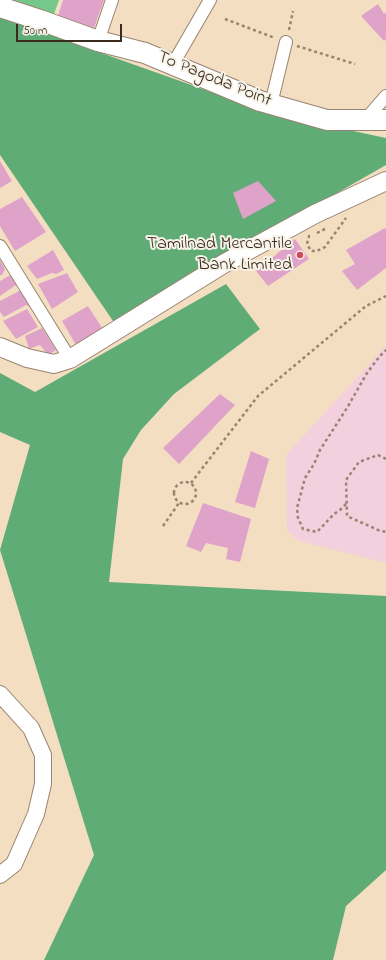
<!DOCTYPE html>
<style>
body{margin:0}
#map{position:relative;width:386px;height:960px;overflow:hidden;background:#f4dec2;font-family:"Indie Flower",sans-serif}
canvas{display:block}
.scale{position:absolute;left:16px;top:24px;width:106px;height:18px;box-sizing:border-box;border:2px solid #3b2a1e;border-top:0;padding-left:5px;font-size:12px;line-height:14px;white-space:nowrap;color:#3b2a1e;-webkit-text-stroke:3px #f7f3e8;paint-order:stroke}
</style>
<div id="map">
<canvas width="386" height="960"></canvas>
<div class="scale">50 m</div>
</div>
<script>
const ctx = document.querySelector('canvas').getContext('2d');
ctx.lineJoin = 'round';
function paint(path, color) { ctx.fillStyle = color; ctx.fill(path, 'evenodd'); }
function strokePath(path, color, width, dash) { ctx.strokeStyle = color; ctx.lineWidth = width; ctx.lineCap = dash ? 'butt' : 'round'; ctx.setLineDash(dash || []); ctx.stroke(path); }
function drawText(font, color, halo, rows, align = 'center') {
  ctx.font = font + ' "Indie Flower",sans-serif'; ctx.lineWidth = 4; ctx.setLineDash([]); ctx.textBaseline = 'middle'; ctx.strokeStyle = halo; ctx.fillStyle = color; for (const [text, x, y, turn = 0] of rows) {
    ctx.save(); ctx.translate(x, y); ctx.rotate((+turn || 0) * Math.PI / 180); ctx.textAlign = isNaN(turn) ? turn : align; if (halo) ctx.strokeText(text, 0, 0); ctx.fillText(text, 0, 0); ctx.restore();
  }
}
const built = new Path2D(`
 M386,346V563L299,541L287,531L286,455Z`);
const green = new Path2D(`
 M13,0H59L54,14Z`);
const forest = new Path2D(`
 M0,17L273,114L386,138V165L113,321L0,155Z
 M226,284L260,329L174,394L141,430L123,459L109,582L386,596V870L346,906L333,960H44L94,855L0,550L30,445L0,432V373L35,392Z`);
const building = new Path2D(`
 M63,0H104L94,28L58,16Z
 M378,4L384,14L386,12V39L384,41L361,16Z
 M0,161L12,181L0,188Z
 M258,181L276,201L243,219L233,193Z
 M22,197L46,232L15,251L0,226V209Z
 M385,228L386,230V268L357,290L342,271L355,264L346,250Z
 M295,239L309,259L268,286L256,271Z
 M53,250L64,270L56,274L52,273L37,279L27,266Z
 M0,260L5,269L2,275H0Z
 M67,273L78,292L52,309L38,284Z
 M12,274L19,283L0,296V281Z
 M21,290L33,308L26,305L4,317L0,312V301Z
 M88,306L104,331L76,345L62,321Z
 M27,309L38,327L16,339L3,321Z
 M42,328L56,350L48,355L40,345L29,349L25,336Z
 M220,394L235,405L179,464L163,448Z
 M251,451L269,459L255,508L235,502Z
 M203,503L251,519L240,562L226,559L228,548L206,543L201,552L186,546Z`);
const path = new Path2D(`
 M225,19L275,38
 M289,30L293,11
 M297,46L355,64
 M317,233L327,228
 M310,236H309L307,244L311,251H317L325,247L346,218
 M386,459L378,455L359,462L346,480L347,516L378,530L386,532
 M174 493a11 11 0 1 1 22 0a11 11 0 1 1-22 0Z
 M191,483L258,396L366,306L386,296
 M346,504L340,510L334,514L317,532L303,529L298,518L297,508L305,478L314,464L320,450L347,408L367,373L380,356L386,350
 M163,526L179,503`);
const minor = new Path2D(`
 M98,41L112,0
 M173,64L210,0
 M271,104L286,42
 M366,119L386,96
 M0,246L70,359`);
const tertiary = new Path2D(`
 M0,694L31,728L43,755V784L36,814L14,864L0,875`);
const secondary = new Path2D(`
 M0,347L27,358L54,364L70,359L225,263L315,214L386,181`);
const primary = new Path2D(`
 M0,7L40,20L98,41L145,53L260,101L327,120H386`);
const markers = [
 [300,255,4,"#d1495b"]
];
const streetNames = [
 ["To Pagoda Point",214,80,22]
];
const poiNames = [
 ["Tamilnad Mercantile",292,245],
 ["Bank Limited",292,266]
];
paint(built, '#f4cfde');
paint(green, '#76c88a');
paint(forest, '#60ac76');
paint(building, '#dfa3ca');
strokePath(minor, '#988470', 14);
strokePath(tertiary, '#988470', 18);
strokePath(secondary, '#988470', 20);
strokePath(primary, '#988470', 22);
strokePath(path, '#988470', 2.5, [3, 3]);
strokePath(minor, '#fff', 12);
strokePath(tertiary, '#fff', 16);
strokePath(secondary, '#fff', 18);
strokePath(primary, '#fff', 20);
for (const [x, y, r, color] of markers) { const dot = new Path2D(); dot.arc(x, y, r, 0, 2 * Math.PI); ctx.fillStyle = color; ctx.fill(dot); strokePath(dot, '#f7f3e8', 1.5); }
drawText('18px', '#3b2a1e', '#f7f3e8', streetNames);
drawText('18px', '#3b2a1e', '#f7f3e8', poiNames, 'right');
</script>
